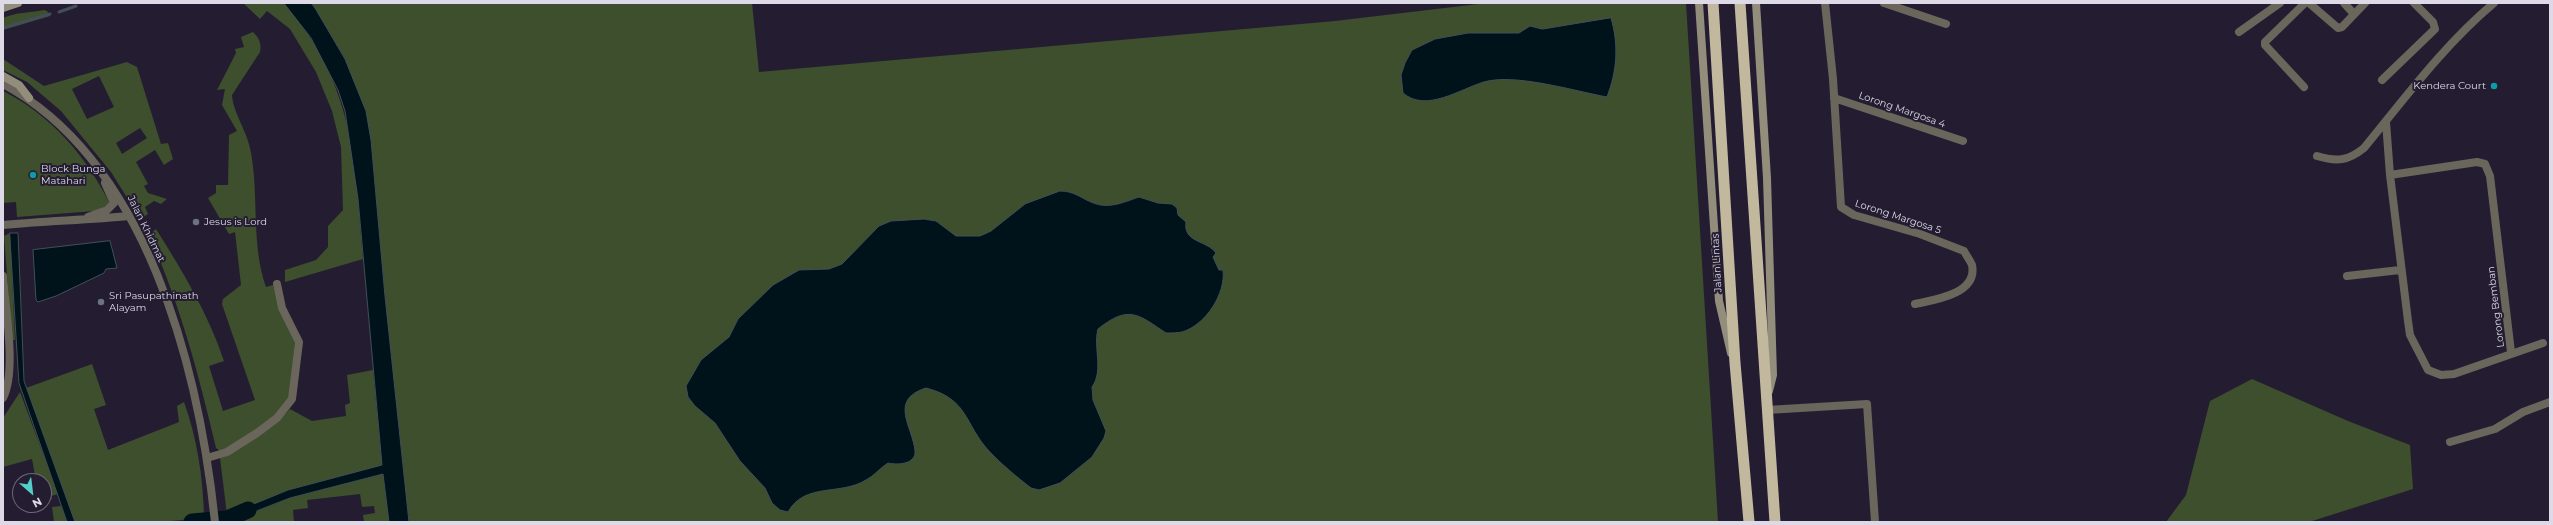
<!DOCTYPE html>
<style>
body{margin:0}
#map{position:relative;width:2553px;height:525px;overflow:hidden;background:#241d32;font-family:Montserrat,sans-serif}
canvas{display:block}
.frame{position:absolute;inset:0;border:4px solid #ddd9e7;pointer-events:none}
.north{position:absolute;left:12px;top:473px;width:40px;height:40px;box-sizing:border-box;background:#241d32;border:1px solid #6e687a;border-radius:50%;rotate:152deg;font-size:11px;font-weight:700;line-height:16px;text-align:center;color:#ddd9e7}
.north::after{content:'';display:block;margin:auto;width:14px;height:18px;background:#54cdc8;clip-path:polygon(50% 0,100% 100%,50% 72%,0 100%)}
</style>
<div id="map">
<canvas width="2553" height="525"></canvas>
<div class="frame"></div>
<div class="north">N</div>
</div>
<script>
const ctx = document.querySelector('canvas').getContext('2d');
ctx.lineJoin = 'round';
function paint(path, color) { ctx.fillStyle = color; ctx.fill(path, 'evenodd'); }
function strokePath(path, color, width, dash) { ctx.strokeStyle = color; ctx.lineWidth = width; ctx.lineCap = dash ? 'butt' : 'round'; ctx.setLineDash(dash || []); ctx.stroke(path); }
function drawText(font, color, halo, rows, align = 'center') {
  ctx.font = font + ' Montserrat,sans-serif'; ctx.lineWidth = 4; ctx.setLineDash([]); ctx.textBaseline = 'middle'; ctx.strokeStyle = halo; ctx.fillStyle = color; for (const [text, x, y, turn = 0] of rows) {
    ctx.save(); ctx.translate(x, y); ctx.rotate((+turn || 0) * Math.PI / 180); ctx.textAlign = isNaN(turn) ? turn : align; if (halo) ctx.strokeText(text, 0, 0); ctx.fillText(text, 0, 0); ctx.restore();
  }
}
const green = new Path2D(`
 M243,3L285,4C354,85 355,159 363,259L285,282V270L316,260L328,247V226L343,210L341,147L332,111L316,72L290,29L267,11L260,19Z
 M311,3H752L759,72L1335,21L1487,3H1686L1718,522H409L385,296L371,140L345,59Z
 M44,10L47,11L50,16L3,30V18C17,12 29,13 44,10Z
 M253,32C259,38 262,44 260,52L232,95C233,113 248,132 251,153C259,197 251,244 266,287L273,285L279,310L295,342L289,399L276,416L227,449L220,451L216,448C199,375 180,304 149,235L156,229C183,272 208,313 224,361L209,366L223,411L255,400L222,304L223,299L241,285L235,232L229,234L208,198L216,193V185H228L229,135L237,131L222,105L225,89L217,90L236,53L235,49L244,47L241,37Z
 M3,59L44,86L127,62L137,67L161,144L168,143L173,159L164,165L155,150L136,162L148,184L144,186L148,193L167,199L161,204L154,201L145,207L148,214L142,218L136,212L111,172L61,111L27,82L3,70ZM99,76L114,107L87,119L72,89ZM140,128L147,138L122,154L116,143Z
 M3,91C51,115 87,157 110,204L95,211L17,217L16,202L3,203Z
 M10,233L15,340H12L4,236Z
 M92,364L106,405L94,409L108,450L179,422L177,406L184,402C197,438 203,477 204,515C186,525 101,522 75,522L26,388Z
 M373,370L382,466L288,490L227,515L220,458L280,419L290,409L312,421L346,416L345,405L350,403L347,375Z
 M2252,379L2348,421L2410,445L2413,489L2309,522H2166L2186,495L2210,401Z
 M20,392L58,494L51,496L52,499L44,500V481H36L32,459L3,467V418Z
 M383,474L389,522H364L363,515L375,513L374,506L362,507L360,494L307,500L308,508L293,510L294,522H230L290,498Z
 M61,506L67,522H54L52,507Z`);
const water = new Path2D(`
 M284,3H311L315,8L345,59L366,111L371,140L385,296L409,522H389L383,474L290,498L228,522L227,515L288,490L382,465L358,199L345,111L338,90L311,38Z
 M1611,18C1619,45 1617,71 1607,97C1574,91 1515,73 1484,82C1460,89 1426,113 1403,93L1401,75L1405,63L1412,50L1435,39L1468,33H1519L1530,26L1542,29Z
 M1060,191C1074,191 1079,197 1091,202C1108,210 1124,202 1139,197L1158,203L1172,204L1177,208L1178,215L1186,222C1183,243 1207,240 1216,253L1213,257L1219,270H1223C1226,293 1206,325 1182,332C1177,333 1171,333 1166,333C1139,315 1129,304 1098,329C1093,348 1104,370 1092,387L1093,400L1106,431L1104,438L1092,457L1060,483L1039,490L1031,488C1017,477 1001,464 989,451C964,424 969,399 926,388C888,400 913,427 915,451C916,465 896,465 888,463C880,468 874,476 866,480C840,496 805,482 788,512L780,510L772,503L765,488L740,461L715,423L695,406L688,397L686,386L701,360L729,337L738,319L773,285L799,270L829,269L842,264L879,226L891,221L924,219L936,221L956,236H980L991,231L1025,204Z
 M10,233H18L24,381L75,522H67L19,383Z
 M110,241L117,268L106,269L104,273L56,296L38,302L36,300L33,250Z`);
const stream = new Path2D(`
 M59,12L76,6
 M3,28L50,14`);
const river = new Path2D(`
 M192,522L227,519L248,510`);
const minor = new Path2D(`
 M1825,3L1833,79L1841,207L1854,215L1920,234L1964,251C1966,255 1970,260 1972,265C1978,294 1934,300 1915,304
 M1884,3L1946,24
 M2309,3L2338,28L2342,27L2365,3
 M2344,3L2354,14
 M2239,32L2280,3
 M2382,80L2435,29L2433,22L2414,3
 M2304,87L2265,45V42L2305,3
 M1834,98L1963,141
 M2386,122L2390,175L2408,321L2410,335L2428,370L2441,375L2454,374L2543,343
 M2317,156C2337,162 2348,161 2364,148C2405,98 2444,45 2494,3
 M2390,175L2477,162L2485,164L2490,176L2511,352
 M88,217L107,210L114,203L105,183
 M3,225C45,221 87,220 129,216
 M3,276C5,307 17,371 3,398
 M2347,276L2400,270
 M1767,410L1867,404L1875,522
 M2450,442L2495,429L2523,412L2550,402
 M207,458L227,452L257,433L277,418L292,399L299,342L282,308L277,284`);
const tertiary = new Path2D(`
 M3,84C148,162 199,370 215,522`);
const secondary = new Path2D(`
 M1699,3L1719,301L1731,353
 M1756,3L1767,178L1773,375L1769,391
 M3,8L18,3
 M3,76L19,85L29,98`);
const trunk = new Path2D(`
 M1713,3L1735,363L1749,522
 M1740,3L1775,522`);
const markers = [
 [2494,86,4,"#0f9aa8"],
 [33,175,4,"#0f9aa8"],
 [196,222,4,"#6b7280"],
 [101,302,4,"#6b7280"]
];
const poiNames = [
 ["Kendera Court",2486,86,"right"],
 ["Block Bunga",41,169],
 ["Matahari",41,181],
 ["Jesus is Lord",204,222],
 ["Sri Pasupathinath",109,296],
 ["Alayam",109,308]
];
const streetNames = [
 ["Lorong Margosa 4",1902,110,19],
 ["Lorong Margosa 5",1898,217,18],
 ["Jalan Khidmat",146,229,64],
 ["Jalan Lintas",1717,263,-93],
 ["Lorong Bemban",2496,307,-97]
];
paint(green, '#3d4f2c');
paint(water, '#00131b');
strokePath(water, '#424e58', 1);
strokePath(stream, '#424e58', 3);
strokePath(river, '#00131b', 17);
strokePath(minor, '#6a665b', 8);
strokePath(tertiary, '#6a665b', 8);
strokePath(secondary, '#938d7b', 8);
strokePath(trunk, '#c2b89e', 11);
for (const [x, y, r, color] of markers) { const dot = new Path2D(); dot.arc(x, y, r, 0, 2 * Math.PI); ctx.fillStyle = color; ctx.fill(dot); strokePath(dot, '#241d32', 1.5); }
drawText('10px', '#ddd9e7', '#241d32', poiNames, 'left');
drawText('10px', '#ddd9e7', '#241d32', streetNames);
</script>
